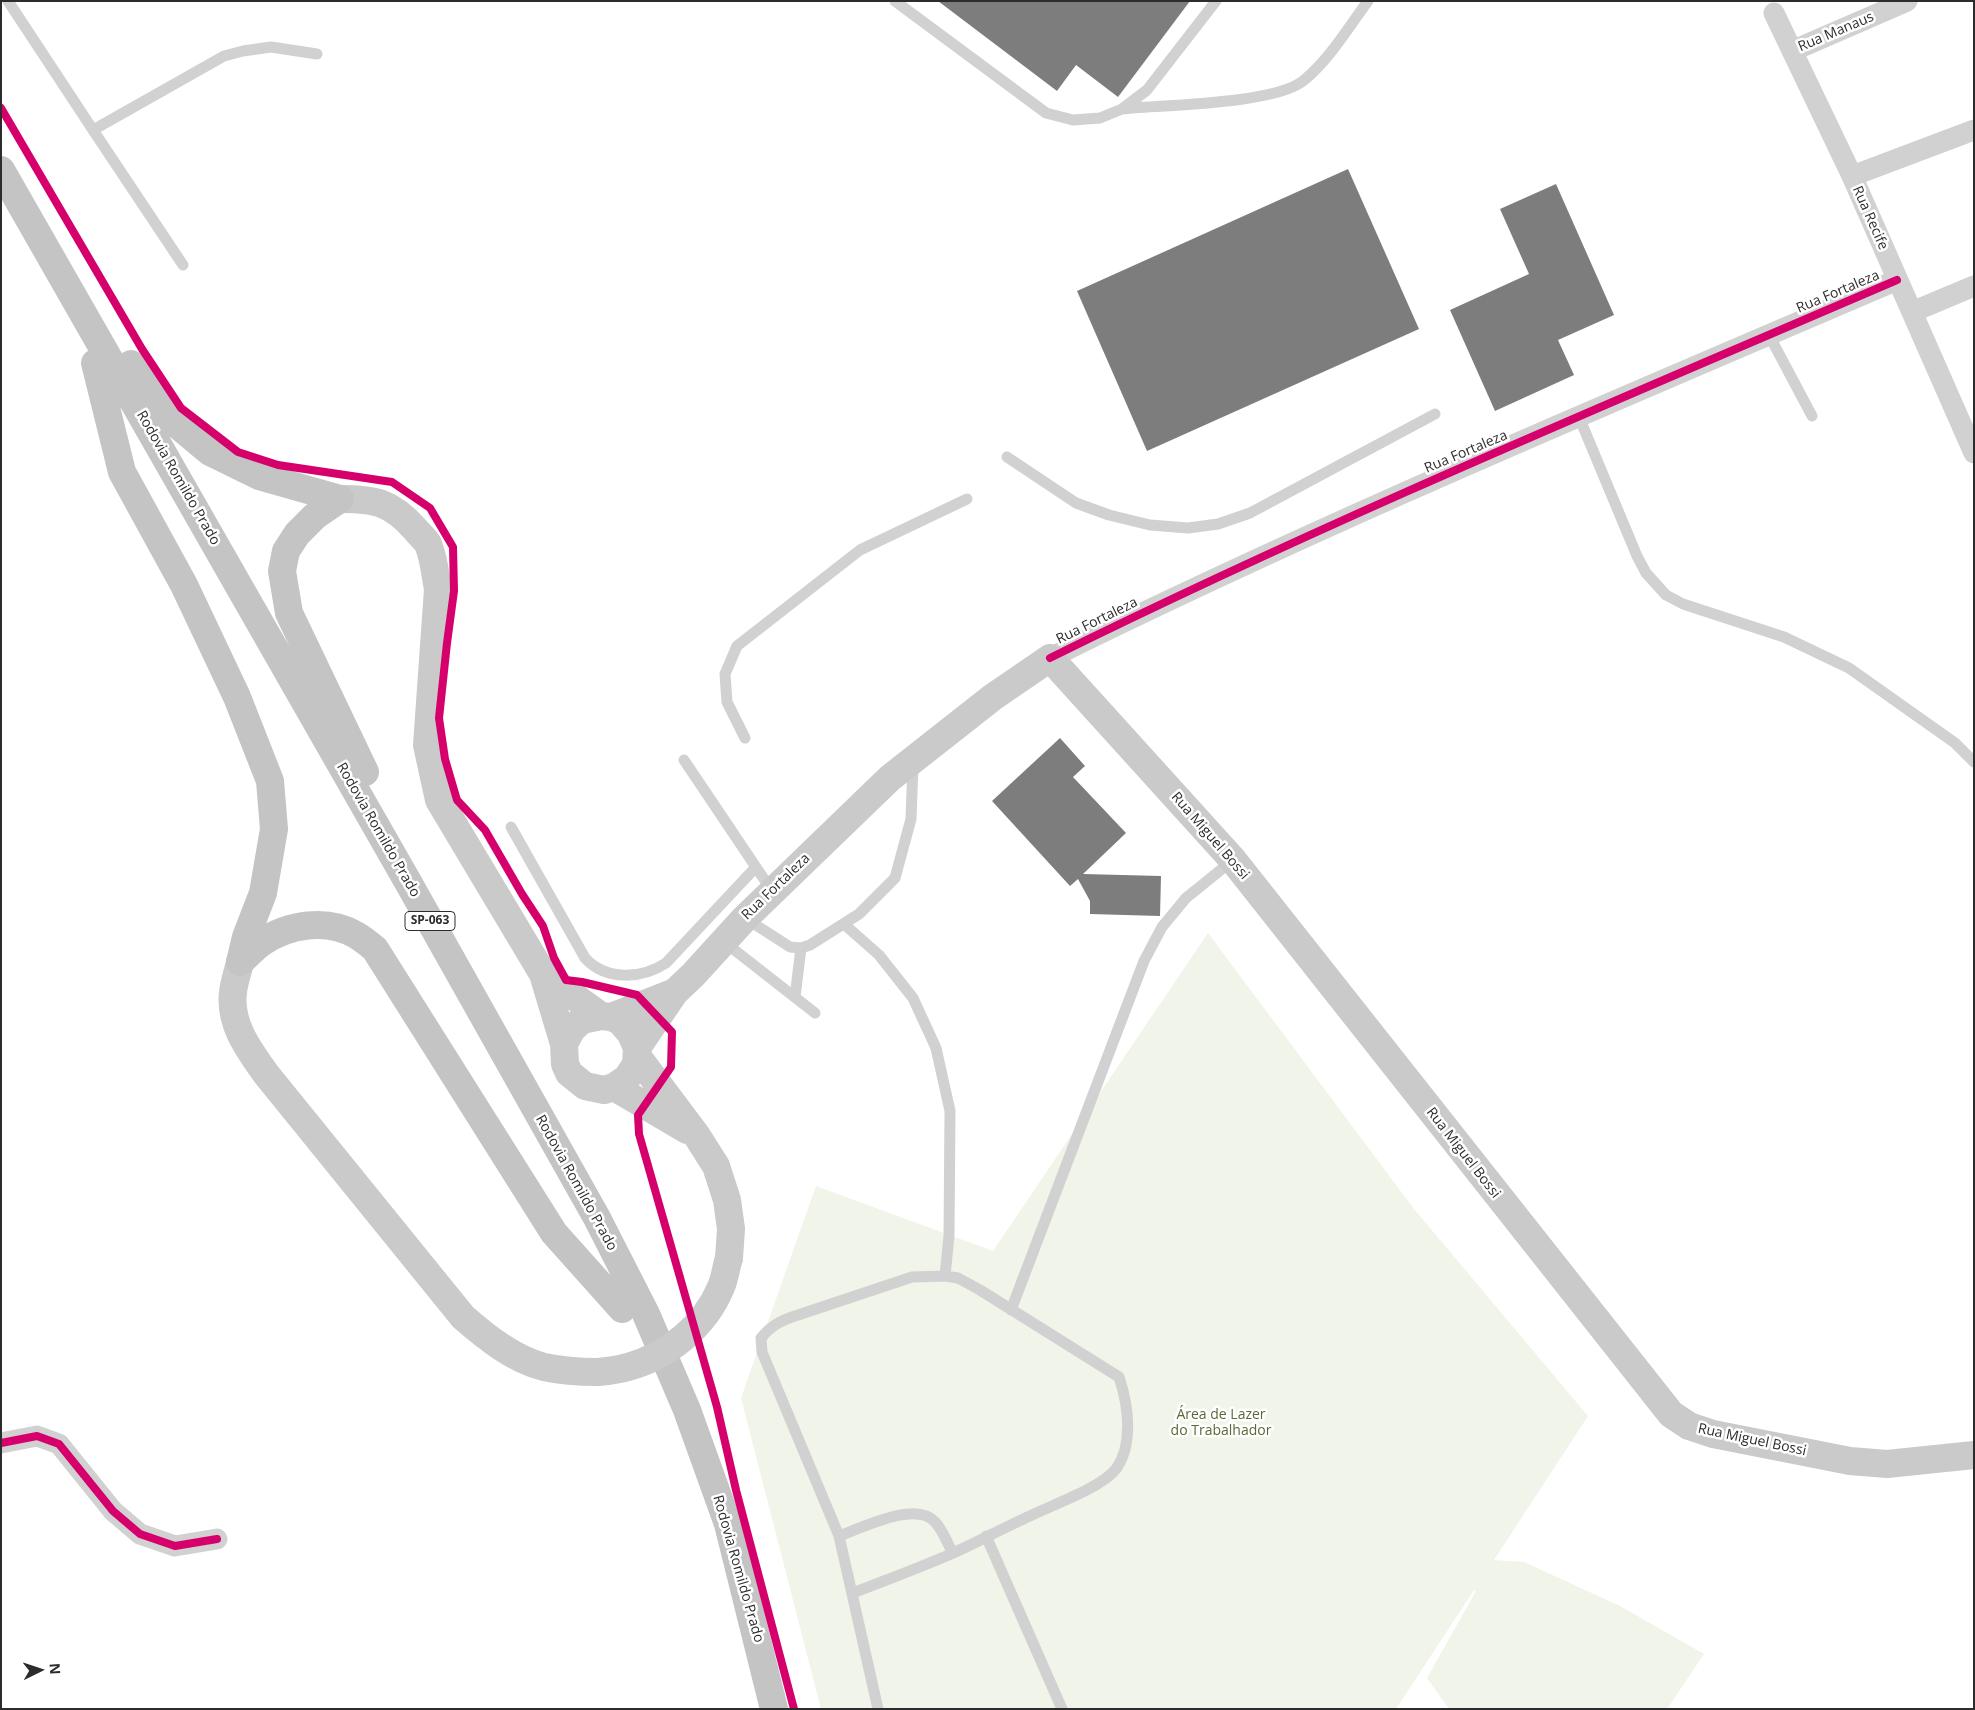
<!DOCTYPE html>
<meta charset="utf-8">
<style>
body{margin:0}
#map{position:relative;width:1975px;height:1710px;overflow:hidden;background:#fff;font-family:"Open Sans",sans-serif}
canvas{display:block}
.frame{position:absolute;inset:0;border:2px solid #2c2c2c;pointer-events:none}
.north{position:absolute;left:15px;top:1645px;width:50px;height:50px;-webkit-text-stroke:4px #fff;paint-order:stroke;rotate:86deg;font-size:14px;font-weight:700;line-height:20px;text-align:center;color:#2c2c2c}
.north::after{content:'';display:block;margin:auto;width:18px;height:22px;background:#2c2c2c;clip-path:polygon(50% 0,100% 100%,50% 72%,0 100%)}
</style>
<div id="map">
<canvas width="1975" height="1710"></canvas>
<div class="frame"></div>
<div class="north">N</div>
</div>
<script>
const ctx = document.querySelector('canvas').getContext('2d');
ctx.lineJoin = 'round';
function paint(path, color) { ctx.fillStyle = color; ctx.fill(path, 'evenodd'); }
function strokePath(path, color, width, dash) { ctx.strokeStyle = color; ctx.lineWidth = width; ctx.lineCap = dash ? 'butt' : 'round'; ctx.setLineDash(dash || []); ctx.stroke(path); }
function drawText(font, color, halo, rows, align = 'center') {
  ctx.font = font + ' "Open Sans",sans-serif'; ctx.lineWidth = 5; ctx.setLineDash([]); ctx.textBaseline = 'middle'; ctx.strokeStyle = halo; ctx.fillStyle = color; for (const [text, x, y, turn = 0] of rows) {
    ctx.save(); ctx.translate(x, y); ctx.rotate((+turn || 0) * Math.PI / 180); ctx.textAlign = isNaN(turn) ? turn : align; if (halo) ctx.strokeText(text, 0, 0); ctx.fillText(text, 0, 0); ctx.restore();
  }
}
const green = new Path2D(`
 M1208,933L1414,1209L1588,1416L1494,1560L1524,1562L1620,1606L1704,1654L1667,1709H1449L1427,1678L1476,1591L1474,1590L1396,1709H821L741,1398L816,1186L993,1251Z`);
const building = new Path2D(`
 M938,1H1190L1118,97L1076,65L1057,91Z
 M1348,169L1419,329L1147,451L1077,291Z
 M1556,184L1614,315L1558,340L1574,375L1495,411L1450,310L1529,274L1500,209Z
 M1060,738L1085,766L1073,777L1126,833L1083,874L1161,876L1160,916L1090,914V901L1078,879L1070,886L992,801Z`);
const lane = new Path2D(`
 M8,1L93,130L224,56L243,51L271,47L317,54
 M895,1L1046,113L1073,120L1100,118L1122,109L1147,90L1216,1
 M1122,109C1162,105 1274,104 1303,81C1329,60 1348,28 1368,1
 M93,130L183,265
 M1769,335L1812,416
 M1579,417L1637,556L1646,573L1666,595L1683,604L1784,637L1849,668L1955,743L1974,762
 M1007,457L1076,503L1109,515L1150,525L1188,528L1218,524L1250,513L1435,414
 M745,738L727,702L725,674L737,646L860,550L967,499
 M684,760L772,891
 M511,827L585,958C606,981 642,979 666,963L756,867
 M745,918L790,947L801,948L810,945L859,914L895,878L911,819L913,765
 M845,925L879,955L913,998L936,1048L950,1111L949,1236L945,1276
 M723,941L815,1013
 M795,997L801,948
 M1011,1310L1144,961L1162,927L1186,898L1233,860
 M839,1536C862,1528 916,1500 935,1522C943,1530 947,1543 953,1553
 M986,1536L1062,1709
 M853,1593C886,1580 919,1568 951,1554C978,1542 1003,1528 1030,1516C1052,1505 1101,1488 1116,1469C1134,1444 1128,1404 1119,1377L980,1290L958,1278L945,1276L912,1277L792,1317C778,1322 770,1327 761,1338L762,1352L839,1536L878,1709`);
const street = new Path2D(`
 M1774,13L1852,176L1974,453
 M1792,51L1907,1
 M1852,176L1974,130
 M1912,312L1974,286
 M1050,658C1327,521 1613,402 1897,280
 M1,1443L37,1436L59,1444L113,1511L140,1534L175,1546L217,1539`);
const secondary = new Path2D(`
 M340,499C375,499 391,502 415,529C419,534 425,539 428,544C434,558 435,574 438,589L427,745L439,800L543,974L564,1044L565,1064L569,1073L585,1086L604,1090L614,1087L627,1078L636,1064L637,1048L631,1034L620,1021L611,1017L601,1016L582,1020L572,1029L564,1044
 M240,962C238,972 234,982 233,992C229,1024 249,1050 266,1074L463,1317C486,1337 513,1359 544,1367C562,1371 580,1372 598,1372
 M543,974L601,1016
 M611,1017L675,992
 M637,1048L675,992L693,975L745,918L890,778L993,697L1050,658L1233,860L1671,1414L1689,1426L1713,1434L1850,1461L1887,1464L1974,1455
 M637,1056L697,1136L716,1166L727,1200L731,1229L729,1258
 M614,1087L687,1130`);
const primary = new Path2D(`
 M1,170L408,882L597,1218L646,1314L687,1410L728,1524L774,1709
 M95,363L122,472L184,585L237,697L270,781L274,829L263,893L246,937L240,962
 M131,364L168,417L210,452L259,476L340,499
 M340,499L315,516L297,534L286,551L282,571L289,613L365,772
 M240,962C247,956 253,949 261,943C288,924 327,918 356,935C363,939 369,944 375,949L554,1233L622,1309`);
const secondaryBridge = new Path2D(`
 M598,1372C608,1371 618,1370 628,1367C668,1356 705,1326 721,1287C725,1278 726,1267 729,1258`);
const cycleway = new Path2D(`
 M1,108L142,349L181,408L238,452L278,465L392,482L430,508L453,547L454,591L447,643L439,718L445,759L457,800L485,830L522,894L543,926L554,958L566,980L582,982L637,995L672,1032L671,1067L638,1115L639,1134L717,1407L736,1490L794,1709
 M1050,658C1327,521 1613,402 1897,280
 M1,1443L37,1436L59,1444L113,1511L140,1534L175,1546L217,1539`);
const shields = [
 [430,921,50]
];
const shieldNames = [
 ["SP-063",430,921]
];
const streetNames = [
 ["Rua Manaus",1836,32,-23],
 ["Rua Recife",1870,218,66],
 ["Rua Fortaleza",1838,292,-23],
 ["Rua Fortaleza",1466,452,-23],
 ["Rodovia Romildo Prado",178,478,60],
 ["Rua Fortaleza",1097,621,-26],
 ["Rodovia Romildo Prado",378,830,60],
 ["Rua Miguel Bossi",1210,836,49],
 ["Rua Fortaleza",776,887,-44],
 ["Rua Miguel Bossi",1463,1153,52],
 ["Rodovia Romildo Prado",576,1183,61],
 ["Rua Miguel Bossi",1752,1440,12],
 ["Rodovia Romildo Prado",738,1569,74]
];
const parkNames = [
 ["Área de Lazer",1221,1415],
 ["do Trabalhador",1221,1431]
];
paint(green, '#f1f4e9');
paint(building, '#7d7d7d');
strokePath(lane, '#d1d1d1', 11);
strokePath(street, '#d1d1d1', 21);
strokePath(secondary, '#cacaca', 28);
strokePath(primary, '#c4c4c4', 28);
strokePath(secondaryBridge, '#cacaca', 28);
strokePath(cycleway, '#d6006c', 8);
for (const [x, y, w] of shields) { const box = new Path2D(); box.roundRect(x - w / 2, y - 9.5, w, 19, 4); ctx.fillStyle = '#fff'; ctx.fill(box); strokePath(box, '#2c2c2c', 1); }
drawText('bold 12px', '#2c2c2c', null, shieldNames);
drawText('14px', '#2c2c2c', '#fff', streetNames);
drawText('14px', '#576a36', '#fff', parkNames);
</script>
